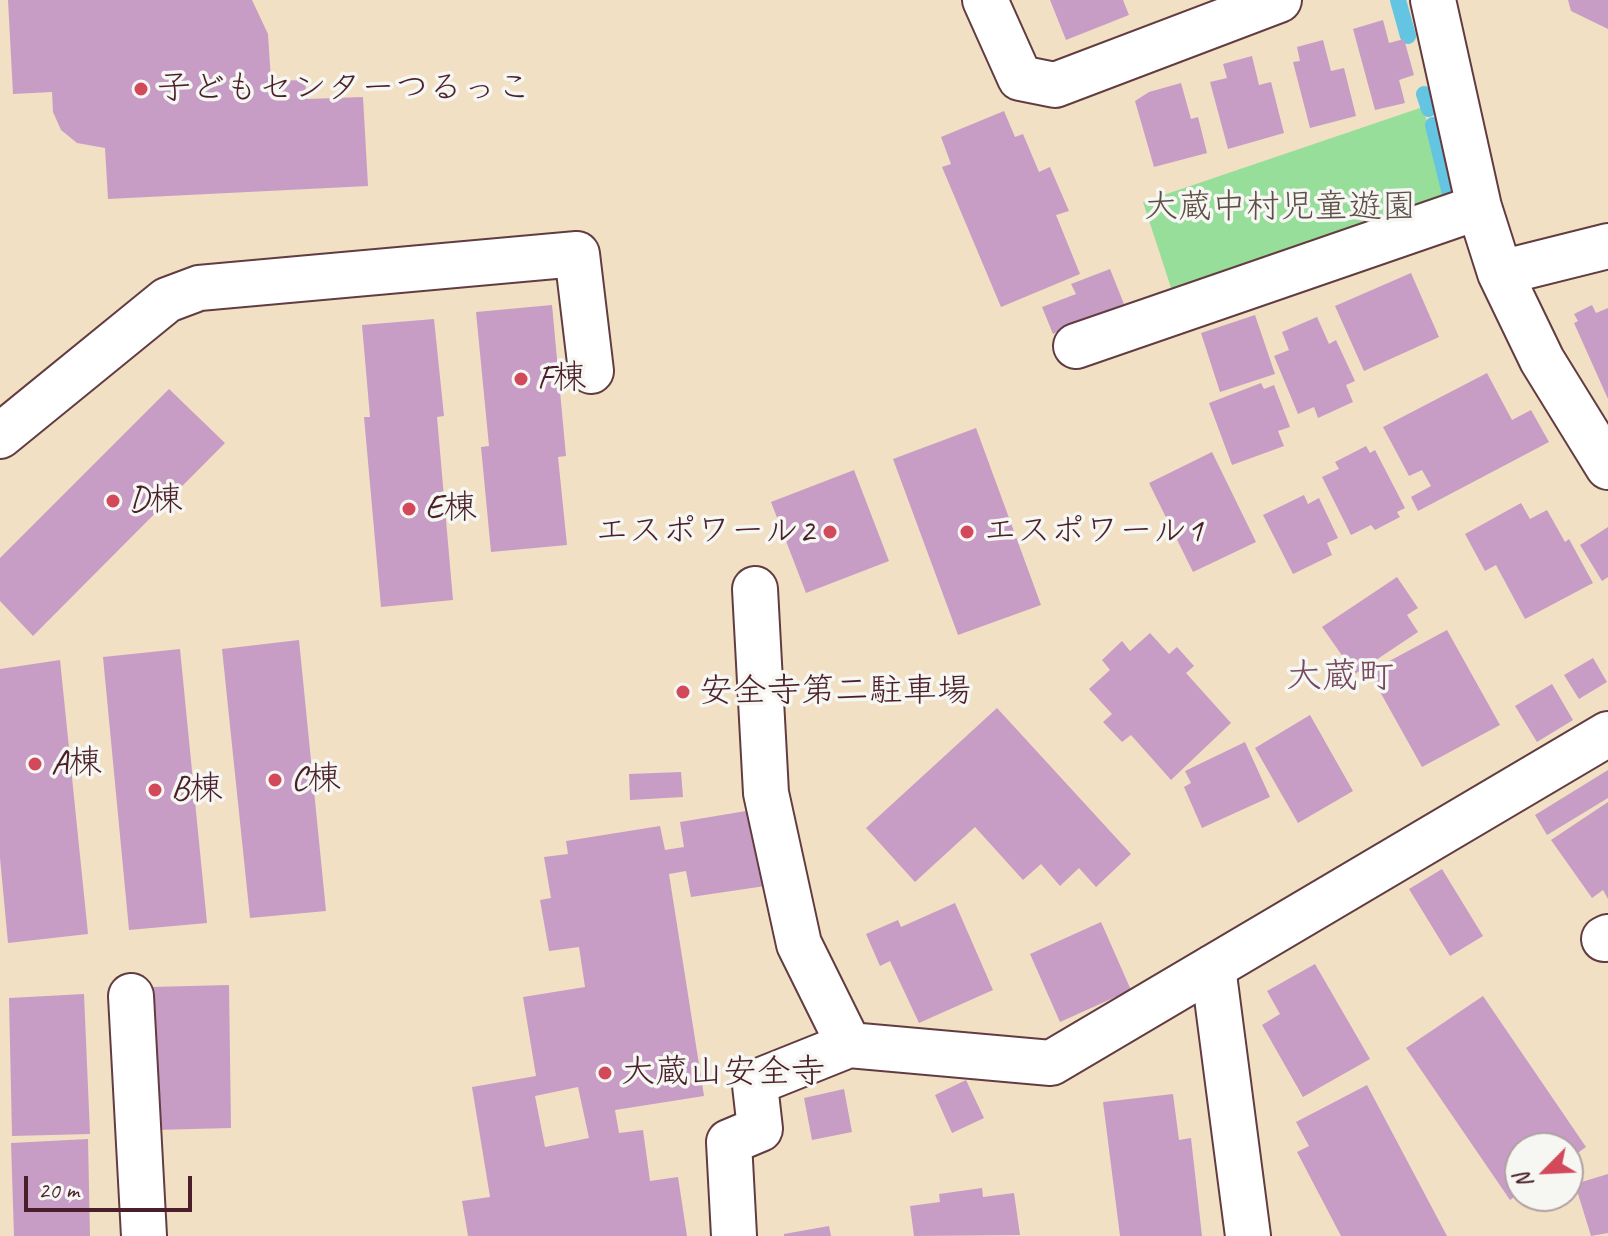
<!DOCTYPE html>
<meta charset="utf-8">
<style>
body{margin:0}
#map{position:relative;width:1608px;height:1236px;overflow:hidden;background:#f1e0c4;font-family:Caveat,sans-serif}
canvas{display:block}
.north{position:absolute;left:1504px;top:1132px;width:80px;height:80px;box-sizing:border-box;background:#f6f6f2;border:2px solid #b1a0a2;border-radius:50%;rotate:246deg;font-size:22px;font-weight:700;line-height:32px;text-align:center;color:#4a1f2b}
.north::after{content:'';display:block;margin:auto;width:28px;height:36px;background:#d1495b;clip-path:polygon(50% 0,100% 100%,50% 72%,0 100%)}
.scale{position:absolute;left:24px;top:1176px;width:168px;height:36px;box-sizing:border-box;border:4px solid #4a1f2b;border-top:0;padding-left:10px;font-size:24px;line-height:28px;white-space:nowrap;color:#4a1f2b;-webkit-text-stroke:6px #f6f6f2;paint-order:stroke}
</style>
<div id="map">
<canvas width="1608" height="1236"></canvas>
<div class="north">N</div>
<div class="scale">20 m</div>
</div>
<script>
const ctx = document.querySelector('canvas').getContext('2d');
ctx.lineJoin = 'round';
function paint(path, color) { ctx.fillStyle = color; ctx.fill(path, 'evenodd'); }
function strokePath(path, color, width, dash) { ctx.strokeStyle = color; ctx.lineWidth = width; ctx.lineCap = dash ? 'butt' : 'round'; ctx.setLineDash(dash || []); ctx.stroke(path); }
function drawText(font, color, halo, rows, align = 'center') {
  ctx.font = font + ' Caveat,"Klee One",sans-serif'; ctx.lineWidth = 7; ctx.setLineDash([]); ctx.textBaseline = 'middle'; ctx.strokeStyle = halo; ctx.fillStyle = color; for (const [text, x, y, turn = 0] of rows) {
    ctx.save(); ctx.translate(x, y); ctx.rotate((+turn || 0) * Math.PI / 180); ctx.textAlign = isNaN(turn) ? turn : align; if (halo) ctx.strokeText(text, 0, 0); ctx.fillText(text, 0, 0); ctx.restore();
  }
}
const green = new Path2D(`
 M1423,107L1448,203L1174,297L1143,202Z`);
const stream = new Path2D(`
 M1398,0L1408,36
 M1424,94L1429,109
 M1433,125L1452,202`);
const building = new Path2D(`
 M8,0H252L268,34L271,81L305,80L307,99L363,97L368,186L108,199L105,148L77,143L61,130L53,112L52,92L13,94Z
 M1050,0H1123L1129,15L1066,40Z
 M1568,0H1608V29L1571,11Z
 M1383,20L1389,43L1404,39L1414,75L1399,80L1405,103L1375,110L1353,29Z
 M1323,40L1331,71L1344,68L1356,116L1310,128L1293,62L1300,61L1297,47Z
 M1252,56L1259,85L1271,82L1284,133L1228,149L1210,82L1227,78L1223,64Z
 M1181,83L1191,119L1198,117L1207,153L1154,167L1135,101L1149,92Z
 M1004,111L1015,137L1023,134L1039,172L1050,167L1069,211L1056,215L1080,274L1001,307L942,167L951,164L941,137Z
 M1110,269L1124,304L1053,334L1042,307L1076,294L1071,284Z
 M1411,273L1439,337L1364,371L1335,306Z
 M552,305L566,456L558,457L567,545L491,552L481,447L489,446L476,312Z
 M1592,305L1596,313L1608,308V399L1574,323L1578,321L1574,314Z
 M1255,315L1275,374L1220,392L1201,333Z
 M1317,317L1329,344L1336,340L1355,381L1346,385L1353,402L1318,418L1314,407L1298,414L1274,356L1289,350L1282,332Z
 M434,319L444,416L437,417L453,600L381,607L364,417H370L362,325Z
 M1487,373L1512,420L1531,410L1549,442L1418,511L1411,497L1431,486L1422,470L1409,476L1383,427Z
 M1261,383L1264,389L1274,385L1290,427L1278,431L1284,446L1232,465L1209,403Z
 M169,389L225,443L33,636L0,601V558Z
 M976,428L1041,605L958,635L893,459Z
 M1366,446L1370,453L1375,450L1405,508L1397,512L1400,517L1375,530L1371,525L1351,535L1322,477L1339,469L1335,462Z
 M1212,452L1256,542L1193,572L1149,483Z
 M854,470L889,561L806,593L771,502Z
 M1304,495L1308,504L1319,498L1338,538L1327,543L1332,555L1293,574L1263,515Z
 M1521,503L1530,519L1547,510L1565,542L1569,539L1593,583L1525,619L1496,565L1485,571L1465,534Z
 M1608,527V577L1602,581L1580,545Z
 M1397,577L1418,608L1407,615L1418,632L1355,674L1322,627Z
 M1447,630L1500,725L1422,767L1369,672Z
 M1150,633L1169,654L1177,647L1194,666L1186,673L1231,723L1171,780L1131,735L1122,742L1103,722L1112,714L1089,689L1110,670L1102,660L1122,641L1130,651Z
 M299,640L326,911L250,918L222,649Z
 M180,649L207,923L129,930L103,657Z
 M1593,658L1607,682L1579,699L1564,675Z
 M60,660L88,934L8,943L0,858V669Z
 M1552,684L1573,720L1537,742L1515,706Z
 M997,708L1131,854L1096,887L1079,868L1060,886L1041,864L1023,880L975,827L915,882L866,828Z
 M1310,715L1353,791L1298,823L1255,748Z
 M1245,742L1270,797L1202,828L1184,787L1191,783L1185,771Z
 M1608,770V798L1547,835L1535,815Z
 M681,772L683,797L630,800L629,774Z
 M1608,802V899L1603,890L1592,898L1551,840Z
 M752,810L765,886L691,897L686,871L669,874L704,1096L615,1110L619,1133L643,1130L650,1181L678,1177L687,1236H468L462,1201L490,1197L472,1087L536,1076L523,997L585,987L579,947L549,951L540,900L551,898L544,857L568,854L566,841L660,826L665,850L684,847L680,822ZM578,1087L589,1138L545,1147L535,1096Z
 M1442,869L1483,936L1450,956L1409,889Z
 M955,903L993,990L919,1023L890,961L880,966L866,934L898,920L901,927Z
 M1101,922L1131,990L1060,1022L1030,954Z
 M1315,964L1370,1059L1303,1097L1262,1025L1280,1014L1267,991Z
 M229,985L231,1128L154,1130L151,987Z
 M84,994L90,1134L12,1136L9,998Z
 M1483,996L1586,1147L1568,1160V1148H1520V1193L1510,1200L1406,1048Z
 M966,1080L984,1118L952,1133L935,1095Z
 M1367,1085L1447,1236H1341L1297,1152L1309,1146L1296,1122Z
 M844,1089L852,1132L812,1140L804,1098Z
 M1173,1094L1179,1140L1191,1138L1202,1236H1120L1103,1102Z
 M88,1139L90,1236H14L11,1143Z
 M1608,1174V1233L1591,1236L1575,1184Z
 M982,1188L983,1197L1014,1193L1020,1235L914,1236L910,1206L940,1202L939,1194Z
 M829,1226L831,1236H784V1234Z`);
const minor = new Path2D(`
 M985,0L1020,78L1055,85L1279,0
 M1433,0L1479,207L1500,273L1542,360L1608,467
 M1500,273L1608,246
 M1076,346L1479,207
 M0,436L167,300L199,288L577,254L591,371
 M755,589L766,793L799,944L849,1045
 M1604,939L1608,937
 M1213,967L1248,1236
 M131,996L144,1236
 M734,1236L729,1142L760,1129L755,1085L764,1079L849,1045L1051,1063L1608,734`);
const markers = [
 [141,89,8,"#d1495b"],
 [521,379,8,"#d1495b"],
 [113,501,8,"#d1495b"],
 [409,509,8,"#d1495b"],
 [830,532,8,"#d1495b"],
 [967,532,8,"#d1495b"],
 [683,692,8,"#d1495b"],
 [35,764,8,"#d1495b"],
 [275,780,8,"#d1495b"],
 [155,790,8,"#d1495b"],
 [605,1073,8,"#d1495b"]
];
const poiNames = [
 ["子どもセンターつるっこ",157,89],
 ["F棟",537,379],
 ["D棟",129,501],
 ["E棟",425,509],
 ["エスポワール2",814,532,"right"],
 ["エスポワール1",983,532],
 ["安全寺第二駐車場",699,692],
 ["A棟",51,764],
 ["C棟",291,780],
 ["B棟",171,790],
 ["大蔵山安全寺",621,1073]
];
const parkNames = [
 ["大蔵中村児童遊園",1280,208]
];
const neighbourhoodNames = [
 ["大蔵町",1340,678]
];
paint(green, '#96de99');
strokePath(stream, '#64c5e2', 16);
paint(building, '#c79dc5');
strokePath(minor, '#633c42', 48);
strokePath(minor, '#fff', 44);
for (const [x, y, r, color] of markers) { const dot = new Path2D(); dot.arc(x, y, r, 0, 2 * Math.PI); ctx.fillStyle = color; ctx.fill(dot); strokePath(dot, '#f6f6f2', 3); }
drawText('34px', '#4a1f2b', '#f6f6f2', poiNames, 'left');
drawText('34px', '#5d4f46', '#f6f6f2', parkNames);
drawText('36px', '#764b61', '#f6f6f2', neighbourhoodNames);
</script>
